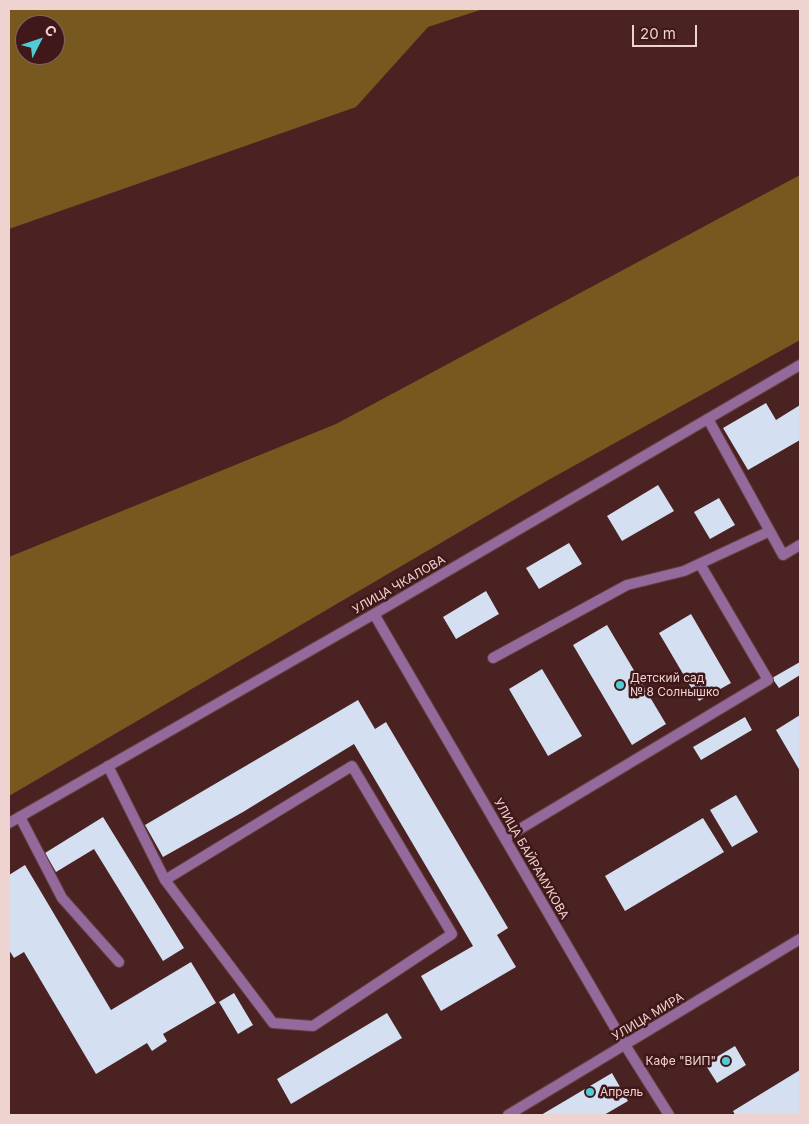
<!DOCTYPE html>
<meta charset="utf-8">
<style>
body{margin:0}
#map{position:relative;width:809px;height:1124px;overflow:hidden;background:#4b2222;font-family:Inter,sans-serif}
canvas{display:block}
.frame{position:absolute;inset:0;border:10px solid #efd3d1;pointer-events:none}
.north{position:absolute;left:15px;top:15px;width:50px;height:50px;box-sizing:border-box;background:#401819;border:1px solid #866363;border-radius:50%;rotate:49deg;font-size:14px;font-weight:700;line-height:20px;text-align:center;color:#efd3d1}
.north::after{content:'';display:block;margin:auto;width:18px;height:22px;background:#51ccd4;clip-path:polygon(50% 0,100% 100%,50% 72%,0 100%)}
.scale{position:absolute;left:632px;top:25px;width:65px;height:22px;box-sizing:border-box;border:2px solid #efd3d1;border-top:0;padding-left:6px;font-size:15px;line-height:18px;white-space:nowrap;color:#efd3d1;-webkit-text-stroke:4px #401819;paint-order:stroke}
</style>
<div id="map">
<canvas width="809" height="1124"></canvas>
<div class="frame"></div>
<div class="north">С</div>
<div class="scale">20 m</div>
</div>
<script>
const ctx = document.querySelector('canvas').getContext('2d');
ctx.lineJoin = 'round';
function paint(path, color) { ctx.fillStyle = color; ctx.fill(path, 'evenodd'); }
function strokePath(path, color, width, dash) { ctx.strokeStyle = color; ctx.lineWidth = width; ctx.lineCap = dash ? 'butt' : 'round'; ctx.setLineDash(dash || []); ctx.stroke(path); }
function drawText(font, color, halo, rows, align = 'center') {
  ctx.font = font + ' Inter,sans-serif'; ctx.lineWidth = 5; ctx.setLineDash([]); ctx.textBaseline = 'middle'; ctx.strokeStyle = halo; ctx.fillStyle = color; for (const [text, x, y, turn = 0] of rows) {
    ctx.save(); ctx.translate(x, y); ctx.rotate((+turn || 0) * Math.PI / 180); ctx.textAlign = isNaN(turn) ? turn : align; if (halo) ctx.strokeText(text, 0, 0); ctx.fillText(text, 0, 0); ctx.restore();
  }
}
const forest = new Path2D(`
 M9,9H483L428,27L356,107L9,229ZM25,25H55V55H25Z
 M800,175V340L543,483L9,796V557L336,424Z`);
const building = new Path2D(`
 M766,403L776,420L800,405V440L748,470L723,428Z
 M658,485L674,511L622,541L607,516Z
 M719,498L735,525L710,539L694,512Z
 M569,543L582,564L539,589L526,568Z
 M486,591L499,614L456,639L443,617Z
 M691,614L731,683L699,701L659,633Z
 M607,625L666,724L632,745L573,645Z
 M800,662V675L779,688L772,678Z
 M542,669L582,736L548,756L509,689Z
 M358,700L375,729L386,722L508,928L497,935L516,967L441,1011L421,976L473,946L354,744L243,812L163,857L145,825Z
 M800,715V771L776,730Z
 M745,717L752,730L701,760L693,747Z
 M736,795L758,832L732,847L710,810Z
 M103,817L184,948L163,961L94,849L56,872L45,853Z
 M703,818L724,852L625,911L605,876Z
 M25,865L111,1010L191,962L216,1003L163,1034L167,1041L152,1051L147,1043L96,1074L24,952L14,958L9,950V875Z
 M234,993L253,1025L238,1034L219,1002Z
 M387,1013L402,1038L291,1104L277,1079Z
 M735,1046L746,1065L717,1083L705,1064Z
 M800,1070V1115H735L733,1111Z
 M612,1073L628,1101L604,1115H541Z`);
const lane = new Path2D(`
 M708,419L783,555L800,545
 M493,658L627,585L684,571L770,531
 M108,766L165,880L273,1023L313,1026L452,934L352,766L165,880
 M20,817L62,898L119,962
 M505,838L768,680L700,564`);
const street = new Path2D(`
 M374,614L625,1045L669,1115
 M9,823L374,614L800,365
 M508,1115L800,939`);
const markers = [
 [620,685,5,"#51ccd4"],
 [726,1061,5,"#51ccd4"],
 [590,1092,5,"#51ccd4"]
];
const streetNames = [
 ["УЛИЦА ЧКАЛОВА",399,585,-30],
 ["УЛИЦА БАЙРАМУКОВА",531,859,60],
 ["УЛИЦА МИРА",648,1017,-31]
];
const poiNames = [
 ["Детский сад",630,678],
 ["№ 8 Солнышко",630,692],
 ["Кафе \"ВИП\"",716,1061,"right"],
 ["Апрель",600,1092]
];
paint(forest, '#775920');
paint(building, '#d4dff1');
strokePath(lane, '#653e3e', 12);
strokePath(street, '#653e3e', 12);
strokePath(lane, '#946a9c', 10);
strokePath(street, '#946a9c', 10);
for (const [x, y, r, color] of markers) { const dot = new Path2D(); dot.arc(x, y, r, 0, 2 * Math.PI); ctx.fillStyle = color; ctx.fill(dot); strokePath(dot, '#401819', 2); }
drawText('12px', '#efd3d1', '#401819', streetNames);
drawText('12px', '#efd3d1', '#401819', poiNames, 'left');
</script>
